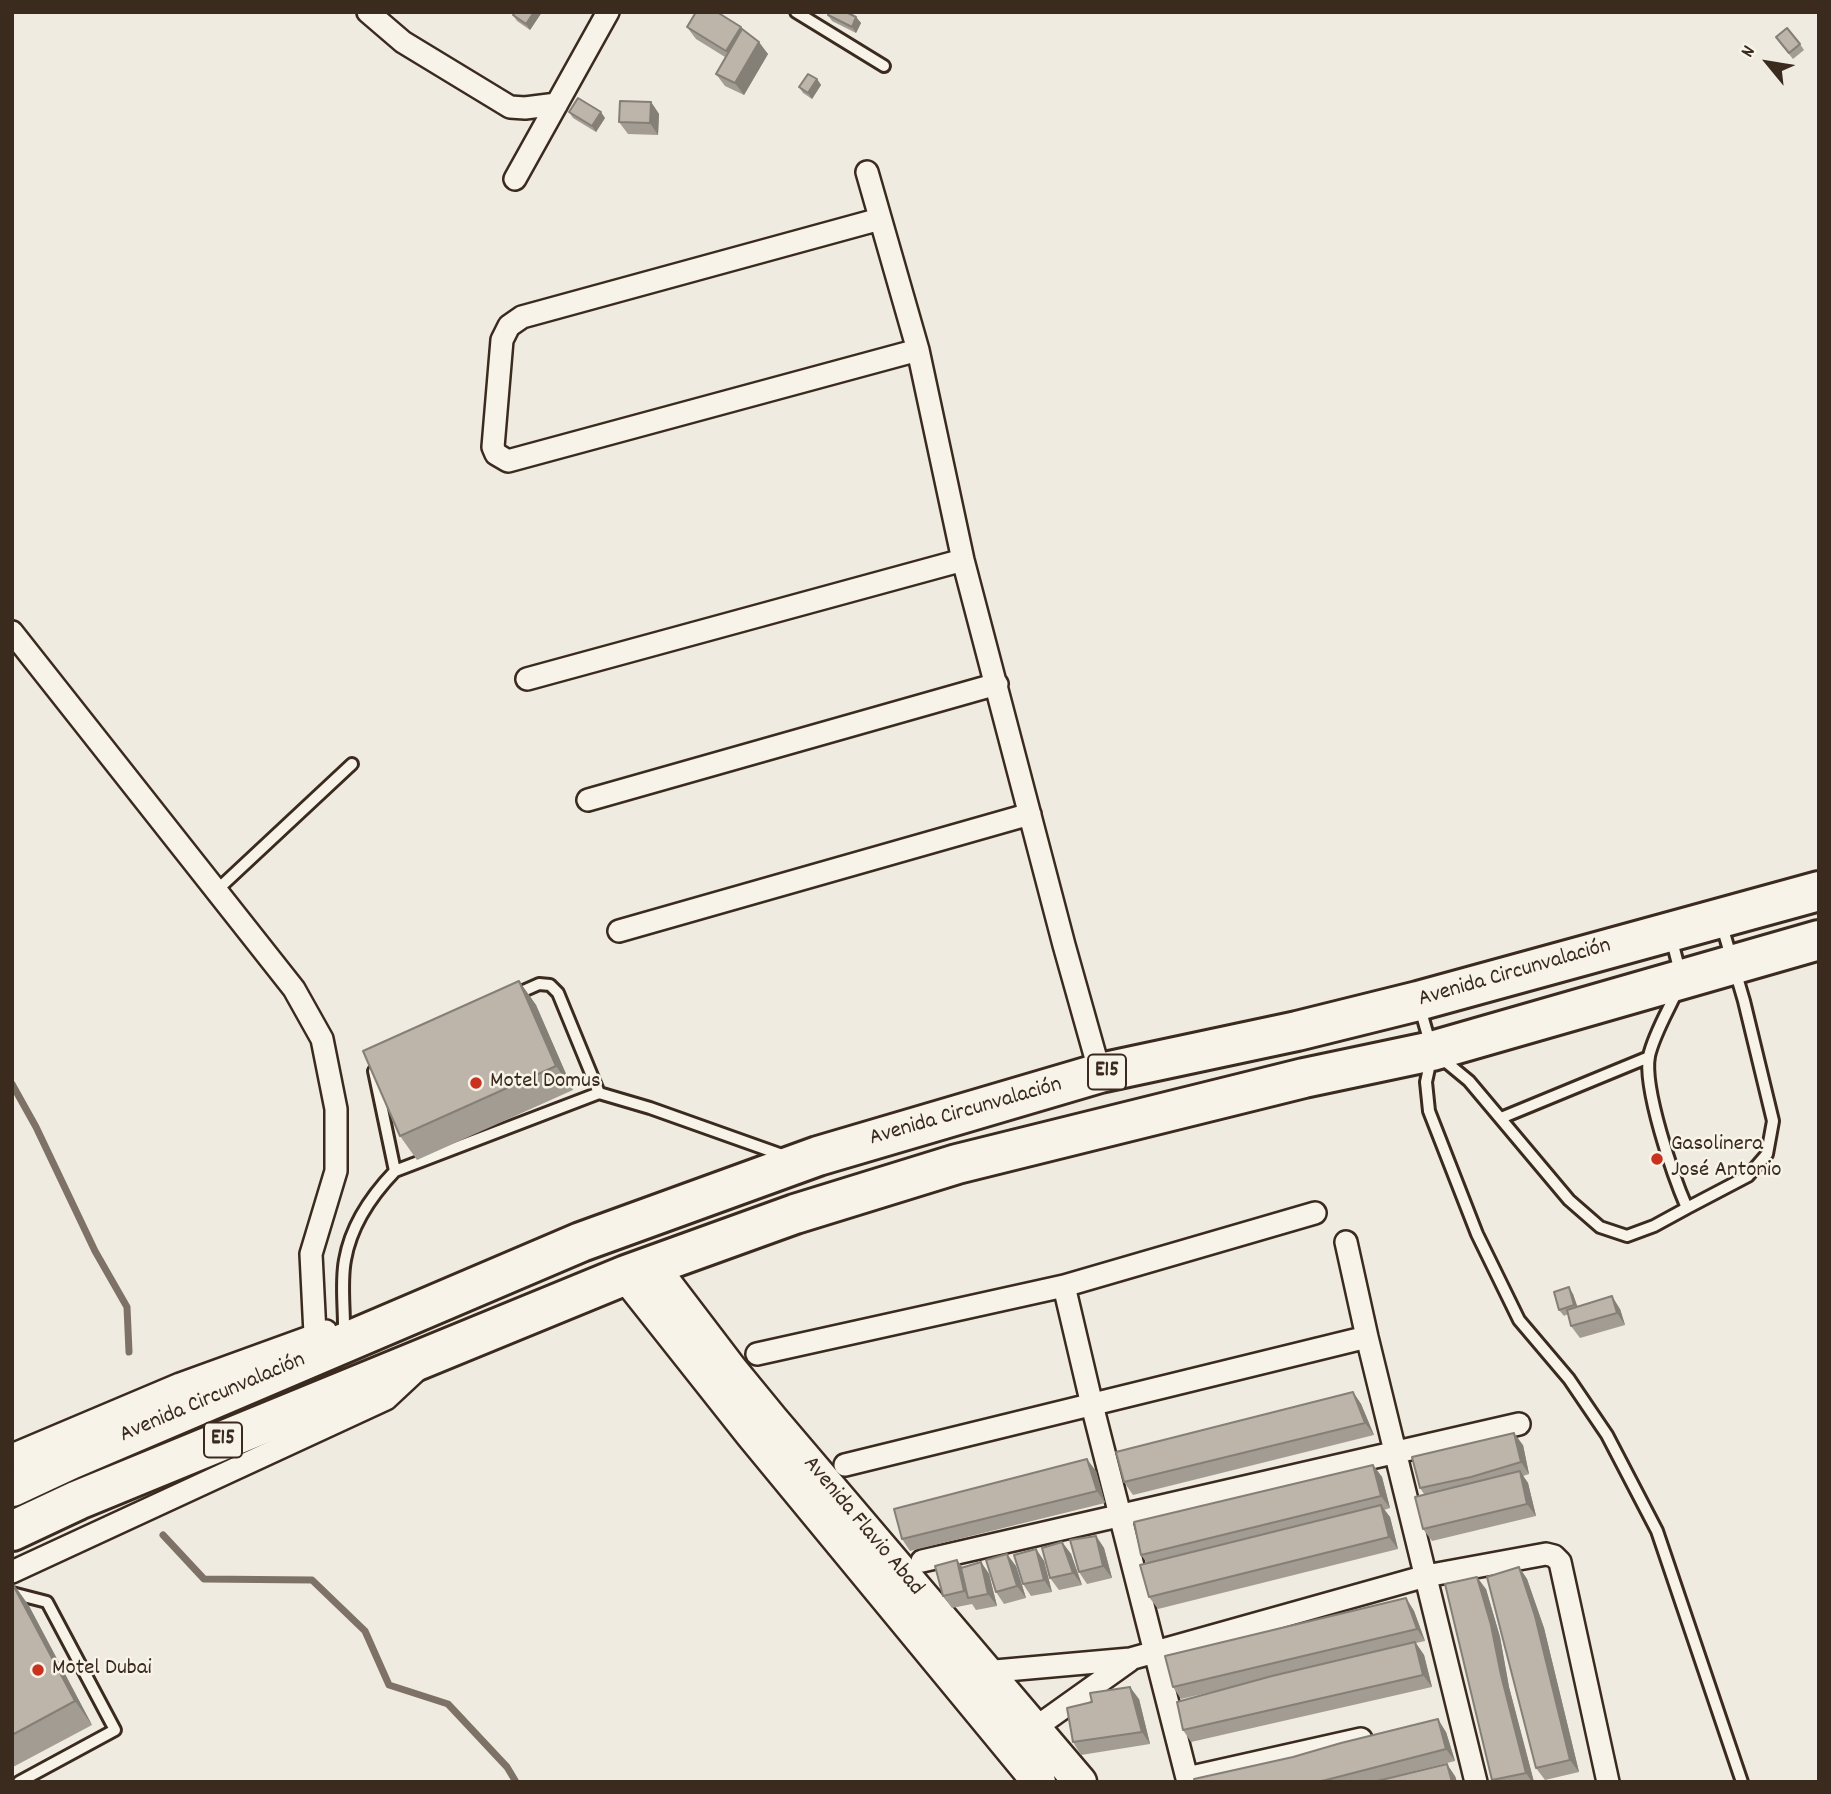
<!DOCTYPE html>
<meta charset="utf-8">
<style>
body{margin:0}
#map{position:relative;width:1831px;height:1794px;overflow:hidden;background:#efebe0;font-family:Dekko,sans-serif}
canvas{display:block}
.frame{position:absolute;inset:0;border:14px solid #3b2a1e;pointer-events:none}
.north{position:absolute;left:1733px;top:28px;width:70px;height:70px;-webkit-text-stroke:5px #f7f3e8;paint-order:stroke;rotate:300deg;font-size:19px;font-weight:700;line-height:28px;text-align:center;color:#3b2a1e}
.north::after{content:'';display:block;margin:auto;width:24px;height:32px;background:#3b2a1e;clip-path:polygon(50% 0,100% 100%,50% 72%,0 100%)}
</style>
<div id="map">
<canvas width="1831" height="1794"></canvas>
<div class="frame"></div>
<div class="north">N</div>
</div>
<script>
const ctx = document.querySelector('canvas').getContext('2d');
ctx.lineJoin = 'round';
function strokePath(path, color, width, dash) { ctx.strokeStyle = color; ctx.lineWidth = width; ctx.lineCap = dash ? 'butt' : 'round'; ctx.setLineDash(dash || []); ctx.stroke(path); }
function paint(path, color) { ctx.fillStyle = color; ctx.fill(path, 'evenodd'); }
function drawText(font, color, halo, rows, align = 'center') {
  ctx.font = font + ' Dekko,sans-serif'; ctx.lineWidth = 5; ctx.setLineDash([]); ctx.textBaseline = 'middle'; ctx.strokeStyle = halo; ctx.fillStyle = color; for (const [text, x, y, turn = 0] of rows) {
    ctx.save(); ctx.translate(x, y); ctx.rotate((+turn || 0) * Math.PI / 180); ctx.textAlign = isNaN(turn) ? turn : align; if (halo) ctx.strokeText(text, 0, 0); ctx.fillText(text, 0, 0); ctx.restore();
  }
}
const stream = new Path2D(`
 M12,1084L36,1127L95,1251L127,1307L129,1352
 M163,1535L204,1579L312,1580L365,1631L389,1685L448,1704L507,1767L516,1782`);
const lane = new Path2D(`
 M796,12L884,66
 M216,891L352,764
 M1671,937L1680,972
 M512,996L539,984L550,985L558,993L599,1093
 M1420,1008L1430,1043
 M1440,1057L1469,1081L1569,1200L1600,1227L1627,1236L1654,1226L1687,1208C1673,1176 1643,1088 1649,1056C1654,1034 1668,1011 1677,991
 M1431,1059L1426,1082L1429,1111L1477,1234L1519,1320L1569,1379L1607,1435L1657,1531L1742,1782
 M374,1071L395,1171
 M1501,1118L1649,1057
 M1687,1208L1748,1176L1767,1154L1773,1121L1744,1001L1722,926
 M344,1326C344,1305 341,1281 345,1260C351,1225 371,1196 395,1171L599,1093L650,1108L785,1156
 M12,1593L47,1602L115,1730L19,1782`);
const street = new Path2D(`
 M368,12L403,42L510,107L525,108L557,104
 M867,172L918,350L963,560L1064,945L1100,1073
 M515,179L608,12
 M880,219L522,317L509,326L502,340L493,447L496,454L508,461L918,350
 M12,632L294,989L322,1039L336,1109V1171L311,1254L315,1334
 M527,679L963,560
 M588,800L997,684
 M619,931L1030,814
 M1346,1242L1367,1337L1476,1782
 M1064,1286L1092,1405L1188,1782
 M757,1354L1064,1286L1315,1213
 M12,1455L180,1384L326,1331
 M845,1465L1367,1337
 M922,1561L1519,1424
 M12,1572L386,1399L416,1371
 M978,1676L984,1672L1130,1659L1426,1576L1546,1554L1554,1556L1560,1562L1608,1782
 M1023,1734L1035,1728L1129,1661
 M1187,1778L1361,1739`);
const secondary = new Path2D(`
 M651,1265L731,1370L772,1420L1080,1782
 M626,1275L752,1434L1039,1782`);
const highway = new Path2D(`
 M12,1487L70,1460L581,1242L818,1156L1100,1073L1297,1031L1418,1001L1819,891
 M12,1531L78,1500L626,1275L795,1214L957,1164L1304,1078L1432,1051L1819,940`);
const wall = new Path2D(`
 M542,12L530,30L517,21L513,15Z
 M828,15L856,17L861,23L856,33L832,21Z
 M687,27H741L768,54L744,95L725,86L716,74L725,57L696,39Z
 M1780,43L1800,44L1804,50L1793,59Z
 M817,79L821,85L812,99L803,93L799,87Z
 M651,102L659,114L658,135L628,134L619,122Z
 M569,112L605,118L596,132L573,118Z
 M519,981L536,1005L573,1090L417,1160L400,1136Z
 M1573,1294L1577,1307L1620,1309L1625,1325L1580,1338L1571,1326L1568,1314L1564,1316L1559,1310Z
 M1353,1392L1361,1404L1374,1435L1133,1495L1124,1482Z
 M1523,1445L1529,1474L1523,1476L1528,1483L1536,1516L1432,1541L1423,1529L1424,1494L1420,1488Z
 M1373,1465L1382,1477L1390,1508L1384,1510L1390,1517L1398,1549L1158,1609L1149,1597L1147,1563L1141,1555Z
 M1096,1471L1105,1503L910,1551L902,1539Z
 M1096,1536L1104,1548L1112,1578L1087,1584L1079,1572Z
 M1062,1542L1071,1554L1082,1585L1059,1590L1050,1578Z
 M1036,1549L1044,1561L1052,1592L1031,1596L1023,1584Z
 M957,1560L963,1568L981,1562L989,1574L997,1606L976,1610L972,1604L952,1608L943,1596Z
 M1016,1566L1026,1598L1004,1604L996,1592Z
 M1519,1567L1527,1579L1544,1628L1579,1772L1545,1780L1536,1768Z
 M12,1582L29,1606L92,1725L13,1767Z
 M1486,1589L1500,1637L1509,1687L1534,1782H1493L1492,1780Z
 M1406,1598L1414,1611L1425,1641L1416,1643L1424,1655L1432,1687L1191,1742L1183,1730L1233,1687L1181,1699L1173,1687Z
 M1139,1699L1150,1744L1081,1755L1073,1742L1092,1702Z
 M1446,1732L1455,1761L1379,1780L1455,1776L1457,1782H1195Z`);
const shadedWall = new Path2D(`
 M534,12H542L530,30L526,24Z
 M856,17L861,23L856,33L852,27Z
 M741,27L749,39L735,63L726,51Z
 M759,42L768,54L744,95L735,83Z
 M817,79L821,85L812,99L808,93Z
 M651,102L659,114L658,135L650,123Z
 M601,112L605,118L596,132L592,126Z
 M519,981L536,1005L573,1090L556,1066Z
 M1569,1287L1573,1294L1579,1311L1574,1305Z
 M1612,1296L1620,1309L1625,1325L1617,1313Z
 M1353,1392L1361,1404L1374,1435L1365,1423Z
 M1514,1433L1523,1445L1529,1474L1521,1462Z
 M1087,1459L1096,1471L1105,1503L1097,1491Z
 M1373,1465L1382,1477L1390,1508L1381,1496Z
 M1520,1471L1528,1483L1536,1516L1527,1504Z
 M1381,1505L1390,1517L1398,1549L1389,1537Z
 M1096,1536L1104,1548L1112,1578L1103,1566Z
 M1062,1542L1071,1554L1082,1585L1073,1573Z
 M1036,1549L1044,1561L1052,1592L1044,1580Z
 M1007,1554L1016,1566L1026,1598L1017,1586Z
 M957,1560L965,1572L969,1598L964,1591Z
 M981,1562L989,1574L997,1606L988,1594Z
 M1519,1567L1527,1579L1544,1628L1579,1772L1570,1760Z
 M1477,1577L1486,1589L1500,1637L1509,1687L1534,1782H1532L1526,1773Z
 M12,1582L29,1606L92,1725L75,1701Z
 M1406,1598L1414,1611L1425,1641L1417,1629Z
 M1415,1642L1424,1655L1432,1687L1423,1675Z
 M1130,1687L1139,1699L1150,1744L1142,1732Z
 M1438,1719L1446,1732L1455,1761L1446,1749Z
 M1447,1764L1455,1776L1457,1782H1452Z`);
const building = new Path2D(`
 M515,12H534L526,24L513,15Z
 M696,12H717L741,27L726,51L687,27Z
 M829,12H846L856,17L852,27L828,15Z
 M1787,28L1800,44L1789,53L1776,37Z
 M742,29L759,42L735,83L716,74Z
 M808,74L817,79L808,93L799,87Z
 M578,98L601,112L592,126L569,112Z
 M620,101L651,102L650,123L619,122Z
 M519,981L556,1066L400,1136L363,1051Z
 M1569,1287L1574,1305L1559,1310L1554,1292Z
 M1612,1296L1617,1313L1571,1326L1567,1310Z
 M1353,1392L1365,1423L1124,1482L1116,1452Z
 M1514,1433L1521,1462L1471,1477L1420,1488L1412,1457Z
 M1087,1459L1097,1491L902,1539L894,1509Z
 M1373,1465L1381,1496L1141,1555L1134,1522Z
 M1520,1471L1527,1504L1423,1529L1415,1497Z
 M1381,1505L1389,1537L1149,1597L1140,1565Z
 M1096,1536L1103,1566L1079,1572L1070,1540Z
 M1062,1542L1073,1573L1050,1578L1042,1548Z
 M1036,1549L1044,1580L1023,1584L1014,1555Z
 M1007,1554L1017,1586L996,1592L986,1560Z
 M957,1560L964,1591L943,1596L935,1566Z
 M981,1562L988,1594L968,1598L961,1568Z
 M1519,1567L1535,1616L1570,1760L1536,1768L1487,1577Z
 M1477,1577L1491,1625L1501,1675L1526,1773L1492,1780L1445,1584Z
 M12,1583L75,1701L12,1735Z
 M1406,1598L1417,1629L1173,1687L1165,1656Z
 M1415,1642L1423,1675L1183,1730L1177,1702L1272,1676Z
 M1130,1687L1142,1732L1073,1742L1067,1708L1092,1702L1090,1693Z
 M1438,1719L1446,1749L1326,1780L1316,1782H1195L1194,1779L1293,1757L1341,1743Z
 M1447,1764L1452,1782H1373Z`);
const markers = [
 [476,1083,7,"#c8321e"],
 [1657,1159,7,"#c8321e"],
 [38,1670,7,"#c8321e"]
];
const shields = [
 [1107,1072,38],
 [223,1440,38]
];
const shieldNames = [
 ["E15",1107,1072],
 ["E15",223,1440]
];
const streetNames = [
 ["Avenida Circunvalación",1515,974,-16],
 ["Avenida Circunvalación",966,1113,-16],
 ["Avenida Circunvalación",213,1399,-23],
 ["Avenida Flavio Abad",862,1527,50]
];
const poiNames = [
 ["Motel Domus",490,1083],
 ["Gasolinera",1671,1146],
 ["José Antonio",1671,1172],
 ["Motel Dubai",52,1670]
];
strokePath(stream, '#7e7266', 7);
strokePath(lane, '#3b2a1e', 16);
strokePath(street, '#3b2a1e', 26);
strokePath(secondary, '#3b2a1e', 37);
strokePath(highway, '#3b2a1e', 44);
strokePath(lane, '#f7f3e8', 10);
strokePath(street, '#f7f3e8', 21);
strokePath(secondary, '#f7f3e8', 32);
strokePath(highway, '#f7f3e8', 38);
paint(wall, '#a39c92');
paint(shadedWall, '#847f77');
paint(building, '#bdb5aa');
strokePath(building, '#847f77', 2);
for (const [x, y, r, color] of markers) { const dot = new Path2D(); dot.arc(x, y, r, 0, 2 * Math.PI); ctx.fillStyle = color; ctx.fill(dot); strokePath(dot, '#f7f3e8', 2.5); }
for (const [x, y, w] of shields) { const box = new Path2D(); box.roundRect(x - w / 2, y - 17.5, w, 35, 5); ctx.fillStyle = '#f7f3e8'; ctx.fill(box); strokePath(box, '#3b2a1e', 2); }
drawText('bold 21px', '#3b2a1e', null, shieldNames);
drawText('23px', '#3b2a1e', '#f7f3e8', streetNames);
drawText('23px', '#3b2a1e', '#f7f3e8', poiNames, 'left');
</script>
